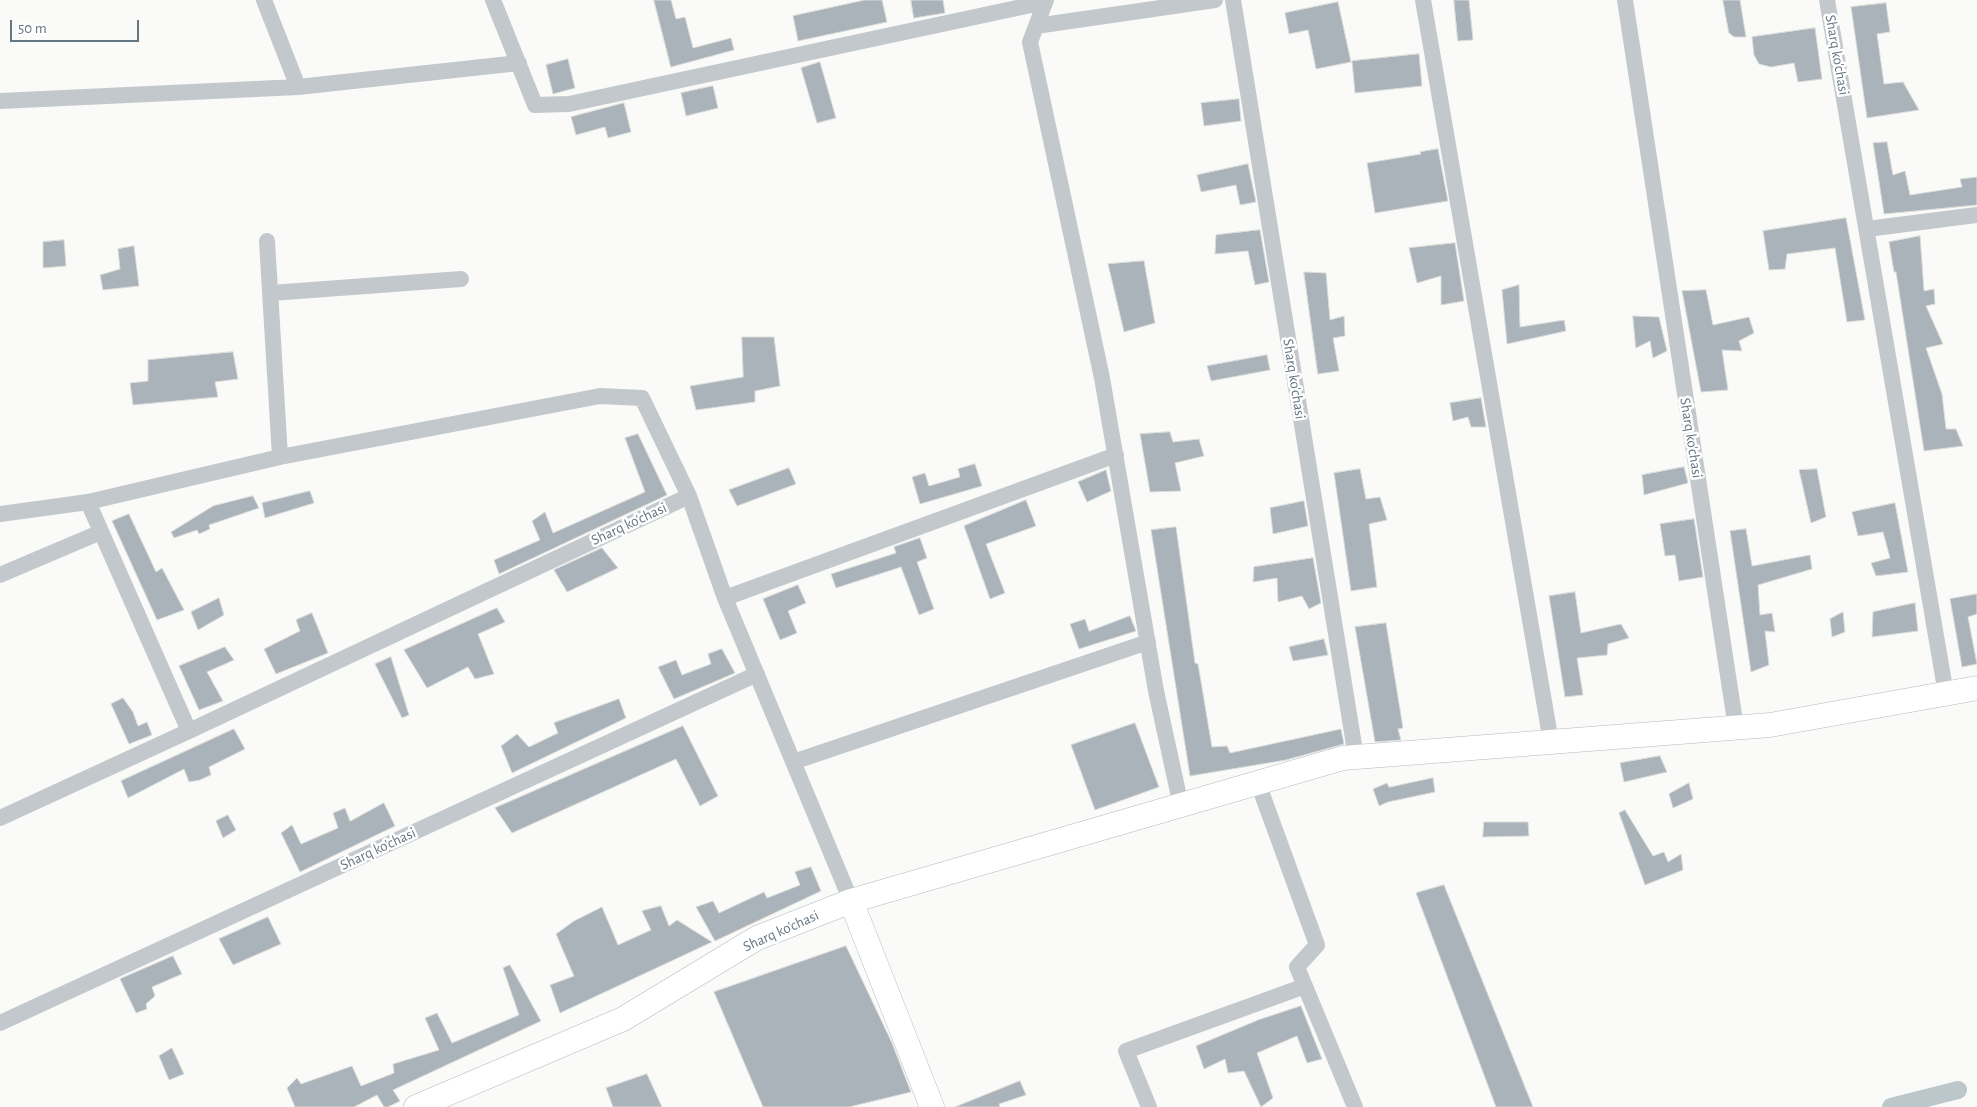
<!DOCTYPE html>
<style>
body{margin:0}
#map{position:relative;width:1977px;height:1107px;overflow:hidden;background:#fafaf8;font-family:"Alegreya Sans",sans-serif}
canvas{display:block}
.scale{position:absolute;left:10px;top:20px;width:129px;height:22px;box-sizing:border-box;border:2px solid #657683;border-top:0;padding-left:6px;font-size:15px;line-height:18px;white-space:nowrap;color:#657683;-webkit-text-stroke:4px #fff;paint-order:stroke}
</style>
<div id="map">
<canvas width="1977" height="1107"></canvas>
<div class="scale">50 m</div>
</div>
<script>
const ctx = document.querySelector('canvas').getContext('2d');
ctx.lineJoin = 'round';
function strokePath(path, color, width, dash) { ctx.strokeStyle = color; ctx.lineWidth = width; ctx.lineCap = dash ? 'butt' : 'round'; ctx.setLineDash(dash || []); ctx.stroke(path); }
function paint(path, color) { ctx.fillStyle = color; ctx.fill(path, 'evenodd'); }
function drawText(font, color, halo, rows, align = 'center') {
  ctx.font = font + ' "Alegreya Sans",sans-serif'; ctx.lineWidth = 5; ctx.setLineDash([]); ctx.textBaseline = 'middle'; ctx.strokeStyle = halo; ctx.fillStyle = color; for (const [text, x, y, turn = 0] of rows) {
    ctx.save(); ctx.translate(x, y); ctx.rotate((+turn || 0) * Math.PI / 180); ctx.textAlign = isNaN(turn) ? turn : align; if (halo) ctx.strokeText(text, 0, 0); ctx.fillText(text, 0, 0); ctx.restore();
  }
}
const canal = new Path2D(`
 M1891,1107L1958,1090`);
const building = new Path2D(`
 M654,0H671L676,19L685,17L693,48L731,38L734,50L671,67Z
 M865,0H882L887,22L798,41L793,16Z
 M911,0H943L945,13L914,18Z
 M1454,0H1469L1473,40L1458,41Z
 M1723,0H1740L1746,37H1734L1729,33Z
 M1338,2L1351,62L1316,69L1308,30L1289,34L1285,13Z
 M1886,3L1890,32L1877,34L1884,84L1903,82L1919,110L1867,118L1851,7Z
 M1815,28L1822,79L1798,82L1794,63L1771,67L1759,64L1754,55L1752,37Z
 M1419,54L1422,86L1355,93L1352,61Z
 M568,59L575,88L553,94L546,65Z
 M820,62L836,118L817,123L801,68Z
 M713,86L718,108L686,116L681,93Z
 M1239,99L1241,121L1204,126L1201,103Z
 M624,103L631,132L608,138L605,127L576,135L571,117Z
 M1887,142L1893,175L1905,171L1910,195L1962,187L1960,179L1977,177V205L1884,214L1873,143Z
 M1438,149L1448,201L1375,213L1367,163L1421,154L1420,152Z
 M1248,164L1256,202L1240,205L1236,185L1201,192L1197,175Z
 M1846,218L1865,320L1847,322L1835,248L1787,254L1785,269L1769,270L1763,231Z
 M1260,230L1269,282L1255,285L1248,251L1215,254L1216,235Z
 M1920,236L1924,291L1934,289L1935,304L1926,306L1943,344L1926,348L1942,394L1946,429H1956L1963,446L1924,451L1896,272H1894L1889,242Z
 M64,240L66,266L43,268V242Z
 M1455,243L1464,301L1441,305V276L1417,283L1409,248Z
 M134,246L139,286L103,290L100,275L120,269L118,249Z
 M1144,261L1155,323L1124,332L1108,264Z
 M1304,272L1326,273L1330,320L1344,316L1345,336L1333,338L1339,371L1318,374Z
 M1519,285L1520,327L1564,320L1566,331L1507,344L1502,290Z
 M1706,290L1713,325L1749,317L1754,333L1739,341L1742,351L1722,350L1728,390L1701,392L1682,291Z
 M1633,316L1659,317L1667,351L1653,358L1650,341L1636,348Z
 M742,337H774L780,386L755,391V402L696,410L690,386L743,377Z
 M233,352L238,379L215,382L218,397L133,405L130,383L148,381V360Z
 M1267,355L1270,370L1211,381L1207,366Z
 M1481,398L1486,427H1471L1468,417L1453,421L1450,403Z
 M1170,432L1173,442L1199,439L1204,456L1175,463L1181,491L1150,492L1140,434Z
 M638,434L667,495L499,574L494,560L540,540L532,521L545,512L553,533L645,492L625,438Z
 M975,464L982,486L920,504L912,477L925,473L929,486L960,477L958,469Z
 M1684,467L1688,483L1644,495L1642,475Z
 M789,468L796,484L737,506L729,490Z
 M1360,469L1366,499L1380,497L1387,520L1369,524L1377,587L1351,591L1334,473Z
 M1817,469L1826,517L1811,523L1799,470Z
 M1106,470L1111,491L1087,502L1078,482Z
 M310,491L314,503L265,518L262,503Z
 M253,496L259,508L209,525L210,529L199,534L197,530L174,538L171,532L213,506Z
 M1026,500L1036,526L986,544L1005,593L990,599L964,526Z
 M1304,501L1308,526L1273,534L1270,508Z
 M1895,503L1908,572L1876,576L1871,563L1890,558L1883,532L1858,536L1852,512Z
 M129,514L156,572L162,568L184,610L157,620L112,521Z
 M1694,519L1703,577L1679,581L1675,555L1665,556L1660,524Z
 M1176,527L1195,663L1198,664L1212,747L1227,746L1230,753L1341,729L1344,744L1286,760L1190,776L1151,530Z
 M1746,529L1752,566L1810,555L1812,569L1758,585L1760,615L1772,613L1775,632L1765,631L1769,665L1751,672L1730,531Z
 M920,538L927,558L917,562L934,609L919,615L901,567L836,588L831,574L896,553L894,547Z
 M602,548L618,568L567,592L554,570Z
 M1313,558L1321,603L1309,609L1302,596L1278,602L1277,578L1253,582L1254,567Z
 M798,585L806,603L788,611L797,633L780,640L763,599Z
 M1575,592L1581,633L1621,624L1629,638L1608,644L1607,655L1577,658L1583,695L1565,697L1549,596Z
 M1977,594V614L1968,617L1977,664L1962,667L1950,599Z
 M219,598L224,615L198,630L191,612Z
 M1915,603L1918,631L1872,637L1873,612Z
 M497,608L505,622L478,634L494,674L475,679L468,667L427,688L404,650Z
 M1843,612L1845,632L1832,637L1830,619Z
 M312,613L328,653L276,674L264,649L300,631L296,620Z
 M1130,616L1136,631L1079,649L1070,624L1085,619L1089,631Z
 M1386,623L1403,728L1398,729L1401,740L1375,742L1355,627Z
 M1324,639L1328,655L1293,661L1289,647Z
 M225,647L234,660L207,672L223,701L199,710L179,666Z
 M722,649L735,673L674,699L658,667L676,660L682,675L711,664L708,654Z
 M391,657L409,715L402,718L375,664Z
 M123,698L133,712L138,726L147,722L152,735L129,744L111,704Z
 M619,699L626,718L512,773L501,746L517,734L529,747L558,733L554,723Z
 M1135,723L1159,787L1095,810L1071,745Z
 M683,726L718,796L700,806L676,759L512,833L495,808Z
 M234,729L245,749L209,767L211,775L200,780L189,782L184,769L128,798L121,781Z
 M1660,756L1667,772L1624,782L1620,763Z
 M1433,778L1435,792L1388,802L1379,806L1373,789L1387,783L1389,787Z
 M1689,783L1693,799L1673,808L1669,794Z
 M384,803L395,826L300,872L281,833L292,825L301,844L338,828L333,813L345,808L350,821Z
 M1625,810L1653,856L1664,852L1668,862L1681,854L1683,870L1645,885L1619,813Z
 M228,815L236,830L223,838L216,821Z
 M1484,822H1528L1529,836L1483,837Z
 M811,867L821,891L715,941L696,907L713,901L719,913L764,892L767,898L800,885L795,872Z
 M1444,885L1533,1107H1496L1416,893Z
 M661,906L669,926L677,920L712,942L560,1013L550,985L574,976L556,934L574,921L602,907L618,945L651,930L642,911Z
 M268,917L281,944L233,965L219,939Z
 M846,946L892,1043L911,1092L849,1107H763L714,992Z
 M173,956L182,974L152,987L155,996L146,1004L147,1009L136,1013L120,979Z
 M510,965L541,1021L393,1090L400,1101L388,1107H384L377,1095L354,1107H295L287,1088L297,1078L301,1084L352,1066L361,1086L394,1073L393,1064L439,1050L425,1018L437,1013L452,1043L519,1015L503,968Z
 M1301,1006L1322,1059L1307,1063L1297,1036L1257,1053L1273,1098L1261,1107L1244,1071L1228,1073L1225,1059L1204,1069L1196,1046L1258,1020Z
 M172,1048L184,1074L169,1080L159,1056Z
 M647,1074L662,1107H613L606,1088Z
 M1020,1081L1026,1095L999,1104L1000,1107H955Z`);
const street = new Path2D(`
 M264,0L298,87
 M493,0L535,105L569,104L1045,2
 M1046,0L1030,42L1102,378L1156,691L1181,806
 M1233,0L1356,757
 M1423,0L1551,742
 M1625,0L1736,728
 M1827,0L1946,694
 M1036,26L1215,0
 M0,101L298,87L519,63
 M1867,229L1977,215
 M271,293L461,279
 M280,457L600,396L642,398L689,496L725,598L851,901
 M88,502L280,457L267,241
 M0,514L88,502L189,731
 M0,575L101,532
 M725,598L1116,455
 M793,762L1148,642
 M1258,783L1317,945L1297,967L1355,1107
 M0,818L189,731L689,496
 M0,1023L757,674
 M1149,1107L1126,1051L1305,986`);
const secondary = new Path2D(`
 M851,901L932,1107
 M416,1107L623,1019L757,938L851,901L1343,758L1770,725L1977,688`);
const streetNames = [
 ["Sharq ko'chasi",1837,55,80],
 ["Sharq ko'chasi",1294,379,81],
 ["Sharq ko'chasi",1691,438,81],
 ["Sharq ko'chasi",629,524,-25],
 ["Sharq ko'chasi",378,849,-25],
 ["Sharq ko'chasi",781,931,-24]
];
strokePath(canal, '#bbc7cb', 18);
paint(building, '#aab3b9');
strokePath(building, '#dcdcda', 1);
strokePath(secondary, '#b3babf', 25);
strokePath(street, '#c3c8cc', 16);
strokePath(secondary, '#fff', 24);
drawText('15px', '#657683', '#fff', streetNames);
</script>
